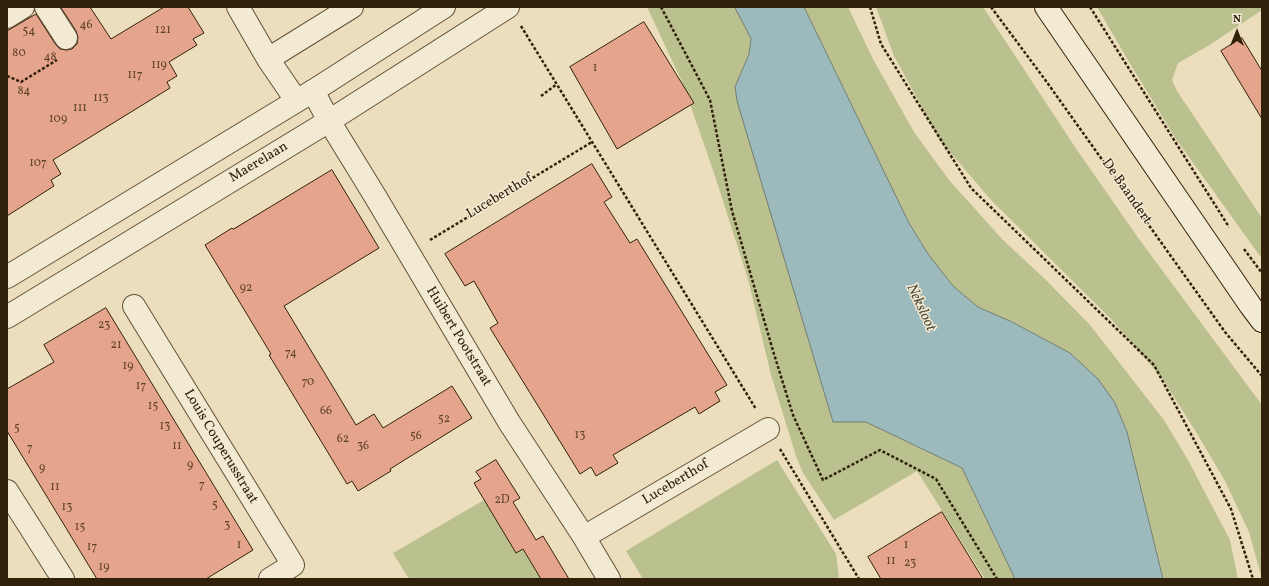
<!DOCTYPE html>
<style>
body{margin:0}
#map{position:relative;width:1269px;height:586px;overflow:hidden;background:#ecdebd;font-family:Vollkorn,serif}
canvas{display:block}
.frame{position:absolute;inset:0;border:8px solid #32210a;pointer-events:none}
.north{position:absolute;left:1217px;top:12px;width:40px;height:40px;-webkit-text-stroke:3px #f3ead4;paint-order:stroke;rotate:0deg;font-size:11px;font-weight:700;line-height:16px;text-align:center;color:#32210a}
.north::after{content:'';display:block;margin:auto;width:14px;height:18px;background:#32210a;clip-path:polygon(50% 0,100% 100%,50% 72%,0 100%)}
</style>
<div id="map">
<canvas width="1269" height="586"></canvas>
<div class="frame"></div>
<div class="north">N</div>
</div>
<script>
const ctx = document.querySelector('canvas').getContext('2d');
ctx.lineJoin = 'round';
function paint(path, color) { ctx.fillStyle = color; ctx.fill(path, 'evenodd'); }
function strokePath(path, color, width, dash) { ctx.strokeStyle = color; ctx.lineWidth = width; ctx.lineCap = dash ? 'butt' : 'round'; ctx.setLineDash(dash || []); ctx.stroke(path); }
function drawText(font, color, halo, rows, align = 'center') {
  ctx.font = font + ' Vollkorn,serif'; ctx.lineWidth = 3; ctx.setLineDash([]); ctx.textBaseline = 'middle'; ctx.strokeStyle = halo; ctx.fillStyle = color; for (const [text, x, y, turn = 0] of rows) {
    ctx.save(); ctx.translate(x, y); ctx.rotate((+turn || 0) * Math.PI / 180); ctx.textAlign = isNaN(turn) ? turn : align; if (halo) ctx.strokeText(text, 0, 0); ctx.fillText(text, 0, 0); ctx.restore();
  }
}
const green = new Path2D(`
 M647,7H735L751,39L749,54L735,87L833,422H866L962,468L1015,579H985L917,471L834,520L803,473L796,456L771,375L748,279L715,176L683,84Z
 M804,7H848L873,59L914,132L949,180L1003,240L1046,280L1090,325L1164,420L1188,460L1230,540L1238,579H1163L1127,432L1115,403L1070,353L1012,322L978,307L953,286L928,254L909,223Z
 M876,7H983L1077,150L1139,239L1262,405V579L1249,532L1225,481L1196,432L1162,378L1111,319L990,199L939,139L894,56Z
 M1097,7H1262V10L1208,46L1178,63L1172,80L1177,91L1262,218V259L1176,139L1129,62Z
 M777,460L836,554L839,577L835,579H643L626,551Z
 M491,496L493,515L516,553L522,548L541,579H409L393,553Z`);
const water = new Path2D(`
 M735,7H804L909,223L928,254L953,286L978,307L1012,322L1070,353L1098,379L1115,403L1127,432L1163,579H1015L962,468L866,422H833L737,101L735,87L749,54L751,39Z`);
const building = new Path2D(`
 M61,7H90L111,39L164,7H188L204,33L193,39L197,45L169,62L177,76L167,82L170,88L53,160L61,174L51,180L54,186L7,216V31L36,14L56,45L60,49L66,50L72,49L77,44L78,37L76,31Z
 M644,22L694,103L617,149L570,67Z
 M1242,38L1262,71V119L1221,51Z
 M592,164L612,197L604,202L630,243L637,239L727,385L715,392L720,401L699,414L695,407L613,455L618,463L596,476L591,467L580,474L490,328L498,323L474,281L465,286L445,254Z
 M332,170L379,248L284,306L356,425L374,414L383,428L452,386L472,418L390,469L391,471L358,491L352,481L347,484L269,355L271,354L205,245L232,228L233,229Z
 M106,308L253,550L206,579H97L7,431V389L54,362L44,345Z
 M496,460L520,498L513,502L536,540L543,536L569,579H541L523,549L516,553L474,483L481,479L476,472Z
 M942,512L983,579H881L868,557Z`);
const path = new Path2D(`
 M661,7L710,100L732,211L774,354L793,415L823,480L880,450L936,479L997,579
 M870,7L881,44L971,188L1154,365L1231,509L1253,579
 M991,7L1046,81L1225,332L1262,376
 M1090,7L1229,227
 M521,26L756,409
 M7,76L21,82L57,60
 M541,96L557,84
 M430,240L592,142
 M1244,249L1262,273
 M780,449L859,579`);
const minor = new Path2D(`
 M46,7L66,38
 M238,7L268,59L296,100
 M7,17L23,7
 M268,59L352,7
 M313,91L329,121L375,196L509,422L584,537L609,579
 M134,306L293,565L270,579
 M7,491L63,579
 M584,537L768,429`);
const tertiary = new Path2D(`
 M7,277L313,91L444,7
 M7,317L329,121L508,7`);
const secondary = new Path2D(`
 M1046,7L1250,305L1262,321`);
const numberNames = [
 ["46",86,26],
 ["121",163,31],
 ["54",29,32],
 ["80",19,54],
 ["48",50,58],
 ["119",159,66],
 ["1",595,69],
 ["117",135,76],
 ["84",24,92],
 ["113",101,99],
 ["111",80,109],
 ["109",58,120],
 ["107",38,164],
 ["92",246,289],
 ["23",104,326],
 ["21",116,346],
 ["74",291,354],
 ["19",128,367],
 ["70",308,383],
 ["17",141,387],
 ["15",153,407],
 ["66",326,412],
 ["52",444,420],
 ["13",165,427],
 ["5",17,429],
 ["13",580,436],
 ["56",416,437],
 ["62",343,440],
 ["11",177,447],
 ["36",363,447],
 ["7",30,449],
 ["9",190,466],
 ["9",42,469],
 ["7",202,486],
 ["11",55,488],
 ["2D",502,501],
 ["5",215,506],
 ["13",67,508],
 ["3",227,526],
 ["15",80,528],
 ["1",239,546],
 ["1",906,546],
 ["17",92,548],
 ["11",891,562],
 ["23",910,564],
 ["19",104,568]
];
const streetNames = [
 ["Maerelaan",259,163,-31],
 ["De Baandert",1126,192,55],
 ["Luceberthof",500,197,-31],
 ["Huibert Pootstraat",458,337,59],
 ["Louis Couperusstraat",220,447,59],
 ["Luceberthof",676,483,-31]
];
const waterNames = [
 ["Neksloot",920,308,65]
];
paint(green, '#bac18f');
paint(water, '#9cbabb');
strokePath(water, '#727d74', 1);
paint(building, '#e5a58c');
strokePath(building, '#32210a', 1);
strokePath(minor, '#605037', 24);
strokePath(tertiary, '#605037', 24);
strokePath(secondary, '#32210a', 24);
strokePath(path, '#32210a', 2.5, [3, 2]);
strokePath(minor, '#f3ead4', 22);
strokePath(tertiary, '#f3ead4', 22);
strokePath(secondary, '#f3ead4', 22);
drawText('12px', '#5f422a', null, numberNames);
drawText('14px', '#32210a', '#f3ead4', streetNames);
drawText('italic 15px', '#524f3f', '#f3ead4', waterNames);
</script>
